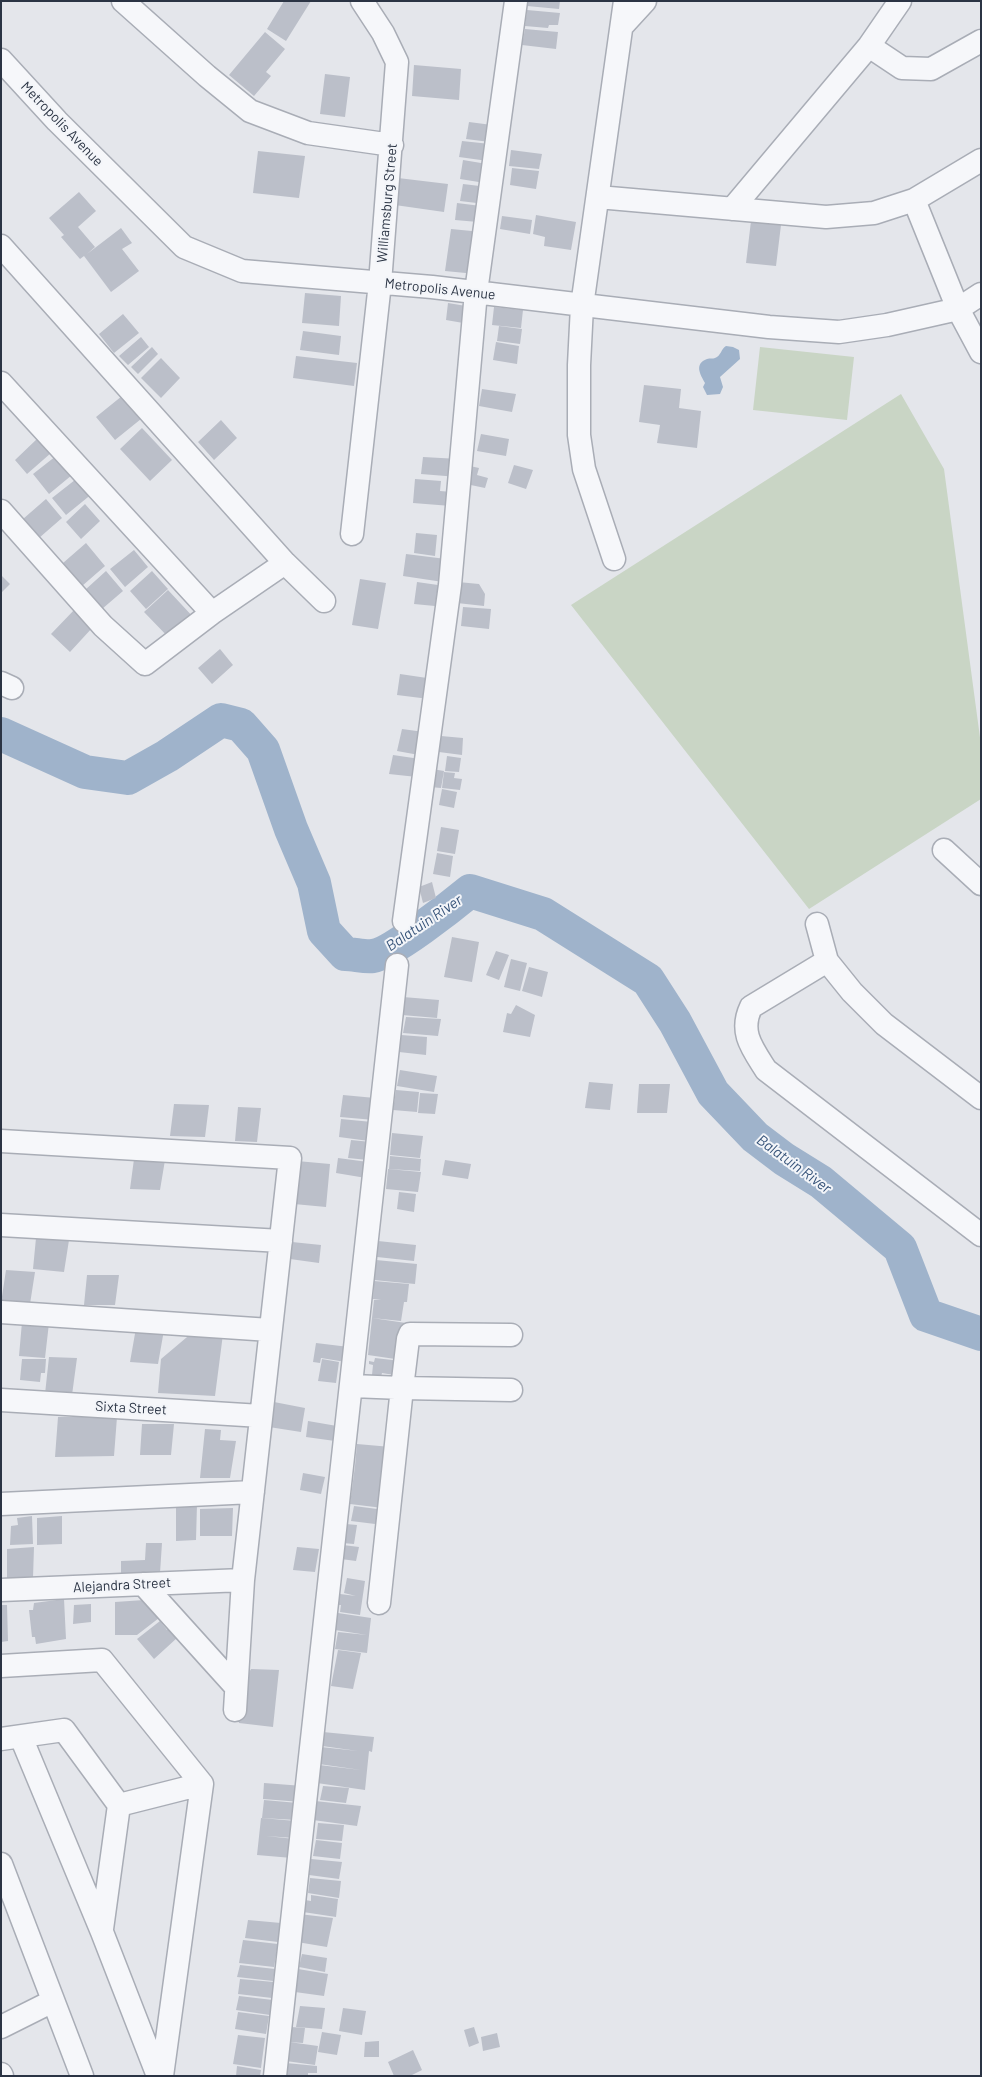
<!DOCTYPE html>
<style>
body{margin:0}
#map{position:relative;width:982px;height:2077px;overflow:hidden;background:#e4e6eb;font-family:Barlow,sans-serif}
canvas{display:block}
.frame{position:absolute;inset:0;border:2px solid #2b3444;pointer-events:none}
</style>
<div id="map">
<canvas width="982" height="2077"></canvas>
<div class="frame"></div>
</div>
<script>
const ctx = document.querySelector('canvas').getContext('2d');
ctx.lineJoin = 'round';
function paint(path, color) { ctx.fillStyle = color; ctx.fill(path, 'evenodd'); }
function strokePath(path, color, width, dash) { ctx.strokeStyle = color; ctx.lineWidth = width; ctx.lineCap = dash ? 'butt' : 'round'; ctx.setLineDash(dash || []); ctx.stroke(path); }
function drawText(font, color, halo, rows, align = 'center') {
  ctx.font = font + ' Barlow,sans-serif'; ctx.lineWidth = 4; ctx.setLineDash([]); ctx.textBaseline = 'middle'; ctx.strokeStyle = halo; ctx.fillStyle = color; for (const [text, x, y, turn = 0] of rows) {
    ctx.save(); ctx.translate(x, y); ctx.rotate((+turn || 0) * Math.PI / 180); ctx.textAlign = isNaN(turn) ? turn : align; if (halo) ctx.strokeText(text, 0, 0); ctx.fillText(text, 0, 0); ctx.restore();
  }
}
const green = new Path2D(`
 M760,347L854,357L847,420L753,410Z
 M901,394L944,469L981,745V799L809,909L571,605Z`);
const water = new Path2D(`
 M726,346L733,347L739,350L740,359L720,377L723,387L720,394L707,395L703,387L705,383C700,374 694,364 707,359C710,358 713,359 715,358C721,356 721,349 726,346Z`);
const river = new Path2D(`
 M1,734L85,772L128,778L167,756L221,720L241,725L263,750L291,829L314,883L324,931L345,954C354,954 364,957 373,956C391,954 453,905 470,891L543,914L648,980L675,1022L713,1093L755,1137L784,1159L821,1182L900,1248L926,1315L981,1334`);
const building = new Path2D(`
 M284,1H311L286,41L267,29Z
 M527,1H560L559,9L527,6Z
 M527,10L560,13L558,25H549L548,28L525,26Z
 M525,29L558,32L556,49L522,45Z
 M265,32L285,49L266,72L271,76L254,96L229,75Z
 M414,65L461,69L459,100L412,96Z
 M325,74L350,77L345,117L320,114Z
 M469,122L492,125L490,142L466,139Z
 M462,141L490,144L488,161L459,157Z
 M511,150L542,154L539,169L509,166Z
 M258,151L305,156L299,198L253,193Z
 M463,160L487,164L485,183L460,179Z
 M512,168L539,171L536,189L510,185Z
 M398,178L448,184L444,212L395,205Z
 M463,184L488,187L485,204L460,201Z
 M79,192L96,211L78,227L95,247L87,254L121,228L132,243L122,249L139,271L111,292L84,256L80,259L61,237L64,235L49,218Z
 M457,203L481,206L478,222L455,220Z
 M536,215L576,222L571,250L544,246L545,237L533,234Z
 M502,216L532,220L530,234L500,229Z
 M751,221L781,225L776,266L746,263Z
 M451,229L482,232L476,274L445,271Z
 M305,293L341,296L339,326L302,323Z
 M448,303L472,307L469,324L446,320Z
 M494,307L523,310L521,328L492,325Z
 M123,314L139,333L114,353L99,334Z
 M499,326L522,329L520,344L497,341Z
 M303,331L341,336L339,355L300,350Z
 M141,337L149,347L128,365L119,356Z
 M496,342L519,346L517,364L493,360Z
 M152,347L158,354L138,374L131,367Z
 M296,356L357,363L354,386L293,378Z
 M161,358L180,378L161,398L141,378Z
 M644,385L681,389L679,408L701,411L697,448L657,443L660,425L639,422Z
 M482,389L516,394L512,412L479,406Z
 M122,396L141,419L115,440L96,417Z
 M221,420L237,438L214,460L198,442Z
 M142,428L172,460L150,481L120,449Z
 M481,434L509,439L506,456L477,451Z
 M38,438L51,453L27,474L15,460Z
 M56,456L72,475L49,494L33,474Z
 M423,457L459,459L458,477L421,474Z
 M514,465L533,470L526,489L508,483Z
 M470,466L479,468L477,475L488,478L485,488L466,484Z
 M80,476L93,493L66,515L52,498Z
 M415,479L441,481L440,491L452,492L451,506L413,503Z
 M46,499L62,518L39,538L23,519Z
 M85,504L100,521L81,539L66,522Z
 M416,533L437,535L435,556L414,553Z
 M86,543L105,566L82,586L63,563Z
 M134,550L148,567L125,587L110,569Z
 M406,554L446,559L443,582L403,576Z
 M106,571L123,591L102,609L85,590Z
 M152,571L168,589L146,609L130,591Z
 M1,575L10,584L1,593Z
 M360,579L386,583L378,629L352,625Z
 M417,582L438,585L435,606L414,604Z
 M458,582L479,584L485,594L484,606L457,603Z
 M168,590L195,619L172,641L144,612Z
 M463,607L491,609L489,629L461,626Z
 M75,609L93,627L70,652L51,634Z
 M220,649L233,665L212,684L198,668Z
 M400,674L427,678L429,699L397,695Z
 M402,729L424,732L419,755L397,751Z
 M441,736L463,738L462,755L439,752Z
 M393,755L420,759L417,777L389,774Z
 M447,756L461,758L459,772L445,771Z
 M432,769L444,771L441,788L430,787Z
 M444,772L455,773L454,778L462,779L460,790L442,788Z
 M442,789L457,792L454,808L439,805Z
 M441,827L459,830L455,854L437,851Z
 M437,853L453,856L450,877L433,874Z
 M432,882L436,898L423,903L419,887Z
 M452,937L479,942L472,982L444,977Z
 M496,951L509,955L499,980L486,975Z
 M511,959L527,963L520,991L504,987Z
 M529,967L548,972L542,997L522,991Z
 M403,997L439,1000L437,1018L402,1015Z
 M516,1005L535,1015L530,1037L503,1032L507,1013L511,1014Z
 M406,1017L441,1019L438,1036L403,1033Z
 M401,1035L427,1037L426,1055L399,1052Z
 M400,1070L437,1076L434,1092L397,1086Z
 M589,1082L613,1084L610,1110L585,1108Z
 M639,1084H670L667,1113H637Z
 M396,1090L419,1092L417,1112L393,1110Z
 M420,1093L438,1094L435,1114L418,1113Z
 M343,1095L375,1098L374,1120L340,1117Z
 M174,1104L209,1105L205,1137L170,1136Z
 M238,1107L261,1108L257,1142L235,1141Z
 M341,1119L372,1122L369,1141L339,1137Z
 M392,1133L423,1136L420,1158L390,1155Z
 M351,1140L371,1142L368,1160L348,1158Z
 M390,1156L421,1159L420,1171L389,1169Z
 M338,1158L368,1162L366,1178L336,1173Z
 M134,1159L165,1160L160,1190L130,1189Z
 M445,1160L471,1164L468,1179L442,1175Z
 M297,1161L330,1164L326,1207L294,1204Z
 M388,1169L421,1172L418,1192L386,1189Z
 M399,1192L416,1194L414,1212L397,1209Z
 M36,1238L69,1240L64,1272L33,1269Z
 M378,1241L416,1245L414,1261L377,1257Z
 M292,1242L321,1245L319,1263L290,1259Z
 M376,1260L417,1264L415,1284L374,1280Z
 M6,1270L35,1272L30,1304L1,1303Z
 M87,1275H119L115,1305H84Z
 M374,1281L409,1284L407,1302H404L401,1321L372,1318L374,1300H381L373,1299Z
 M372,1318L406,1323L402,1360L368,1355Z
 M22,1322L49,1323L45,1358L19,1356Z
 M136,1328L164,1330L158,1364L130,1362Z
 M193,1332L223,1334L215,1396L158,1393L161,1359Z
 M316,1343L349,1347L346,1362L321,1358L320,1363L313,1362Z
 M49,1357L77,1358L72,1395L45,1394Z
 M375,1358L401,1361L400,1376L382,1373L381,1377L372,1375L373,1365L369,1364V1361L374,1362Z
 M22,1359H46L45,1373H41L40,1382L20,1380Z
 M322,1359L339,1362L336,1383L318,1381Z
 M274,1402L305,1408L301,1432L269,1427Z
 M58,1417H117L114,1456L55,1457Z
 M308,1421L337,1426L335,1441L306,1437Z
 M142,1424H174L171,1455H140Z
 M205,1429L221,1430L220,1440L236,1441L230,1478H200Z
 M357,1444L391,1447L383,1508L350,1504L355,1466L386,1470L355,1466Z
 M303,1473L325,1477L321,1494L300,1490Z
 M197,1504L196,1540L176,1541V1506Z
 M354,1506L385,1510L383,1525L351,1521Z
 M233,1508L232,1536H200V1509Z
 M32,1516L33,1544L10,1545L11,1526L18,1525L17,1518Z
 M62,1516V1544L37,1545V1518Z
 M346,1524L357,1525L354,1544L342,1543Z
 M146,1543H162L160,1573L121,1574V1561L145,1560Z
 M343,1545L359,1547L356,1561L341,1559Z
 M34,1547L33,1578L7,1579V1549Z
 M297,1547L319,1549L315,1572L293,1570Z
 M347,1578L365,1581L360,1615L340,1612L341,1605H338L340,1594L356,1596L344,1593Z
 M64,1599L66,1639L36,1644L35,1637H32L29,1610H33L34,1603Z
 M144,1600L159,1618L137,1635H115V1602Z
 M91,1604V1622L73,1624L74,1605Z
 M1,1605H7L8,1641L1,1642Z
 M338,1613L371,1618L367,1653L335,1649L338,1632L367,1635L335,1630Z
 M160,1621L167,1630L169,1628L177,1638L154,1659L137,1639Z
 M338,1650L361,1653L353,1689L331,1686Z
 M251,1669L279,1670L273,1727L239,1723L237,1714L239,1691Z
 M323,1732L374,1737L372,1752L369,1751L365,1790L317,1783L319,1765L361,1770L319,1764L321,1747L358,1751L322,1746Z
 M264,1783L303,1786L301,1802L263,1799Z
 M323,1786L349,1788L346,1803L320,1800Z
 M264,1800L298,1803L296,1820L262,1818Z
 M315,1801L361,1806L357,1826L313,1820Z
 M261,1818L296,1821L294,1838L266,1836L295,1839L292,1858L257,1855Z
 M318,1823L344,1825L342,1841L316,1839Z
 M316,1840L342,1843L340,1859L313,1856Z
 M311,1859L342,1862L339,1879L309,1875Z
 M310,1878L341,1881L339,1898L308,1893Z
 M311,1895L338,1899L336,1917L303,1912L305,1900L311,1901Z
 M299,1914L333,1918L327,1947L297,1942Z
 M248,1920L281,1923L278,1942L245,1938Z
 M243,1940L278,1944L274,1967L239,1963Z
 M302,1954L327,1958L325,1972L299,1967Z
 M240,1965L275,1969L273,1981L237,1977Z
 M292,1968L328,1974L324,1996L295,1992Z
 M240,1979L274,1982L272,1998L238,1994Z
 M239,1996L273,2000L270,2015L236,2010Z
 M300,2006L325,2008L322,2029L296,2027Z
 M343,2008L366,2011L362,2035L339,2031Z
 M238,2012L269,2016L266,2034L235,2029Z
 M291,2027L305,2028L303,2043L289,2042Z
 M474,2027L479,2043L469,2047L464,2030Z
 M322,2032L341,2035L337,2055L318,2052Z
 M497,2033L500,2047L483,2051L481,2037Z
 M238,2035L265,2038L261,2068L233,2064Z
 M379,2041V2057H364L365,2042Z
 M289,2042L318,2046L315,2065L286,2061Z
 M413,2050L422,2070L410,2076H394L388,2062Z
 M286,2063L317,2066V2073H308V2076H285Z
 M237,2066L261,2070L260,2076H236Z`);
const street = new Path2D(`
 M123,1L207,76L250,111L308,133L392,145
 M623,25L645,1
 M869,46L902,68L931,69L981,41
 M1,60L57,121L184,247L242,271L432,287L769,327L839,332L887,325L958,309L981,294
 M598,197L826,217L874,213L914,200L981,160
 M914,200L958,309L981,352
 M732,209L869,46L900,1
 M1,246L285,563L324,601
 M1,383L212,613
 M1,511L103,626L145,664L212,613L285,563
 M352,534L380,283L397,62L383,33L362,1
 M614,559L584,469L579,435V365L582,306L625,1
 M1,683L12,688
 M944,850L981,884
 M404,921L450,585L476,292L516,1
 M817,924L827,961L852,992L884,1024L981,1098
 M827,961L751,1007C739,1032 752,1048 766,1070L981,1235
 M1,1141L290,1158L243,1580L235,1710
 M1,1225L281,1241
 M1,1312L270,1330
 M511,1335L410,1334L408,1339L402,1388L511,1390
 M352,1386L402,1388L379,1603
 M1,1400L261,1416
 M1,1504L253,1492
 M143,1584L236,1687
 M1,1590L243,1580
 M1,1666L102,1660L202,1784L162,2076
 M21,1737L102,1932L158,2076
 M1,1739L64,1730L119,1805L102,1929
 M119,1805L202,1784
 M1,1864L82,2076
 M1,2027L53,2001
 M1,2074L2,2076
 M275,2076L397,965`);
const streetNames = [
 ["Metropolis Avenue",62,124,46],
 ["Williamsburg Street",387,203,-85],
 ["Metropolis Avenue",440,289,6],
 ["Sixta Street",131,1408,3],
 ["Alejandra Street",122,1585,-3]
];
const waterNames = [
 ["Balatuin River",424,923,-34],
 ["Balatuin River",794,1164,36]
];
paint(green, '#c9d5c5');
paint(water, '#9fb3cb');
strokePath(river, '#9fb3cb', 34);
paint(building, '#bbbfc9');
strokePath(street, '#a9adb6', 25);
strokePath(street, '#f6f7fa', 22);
drawText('14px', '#2b3444', '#f3f5f9', streetNames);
drawText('italic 15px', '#355278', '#f3f5f9', waterNames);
</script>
